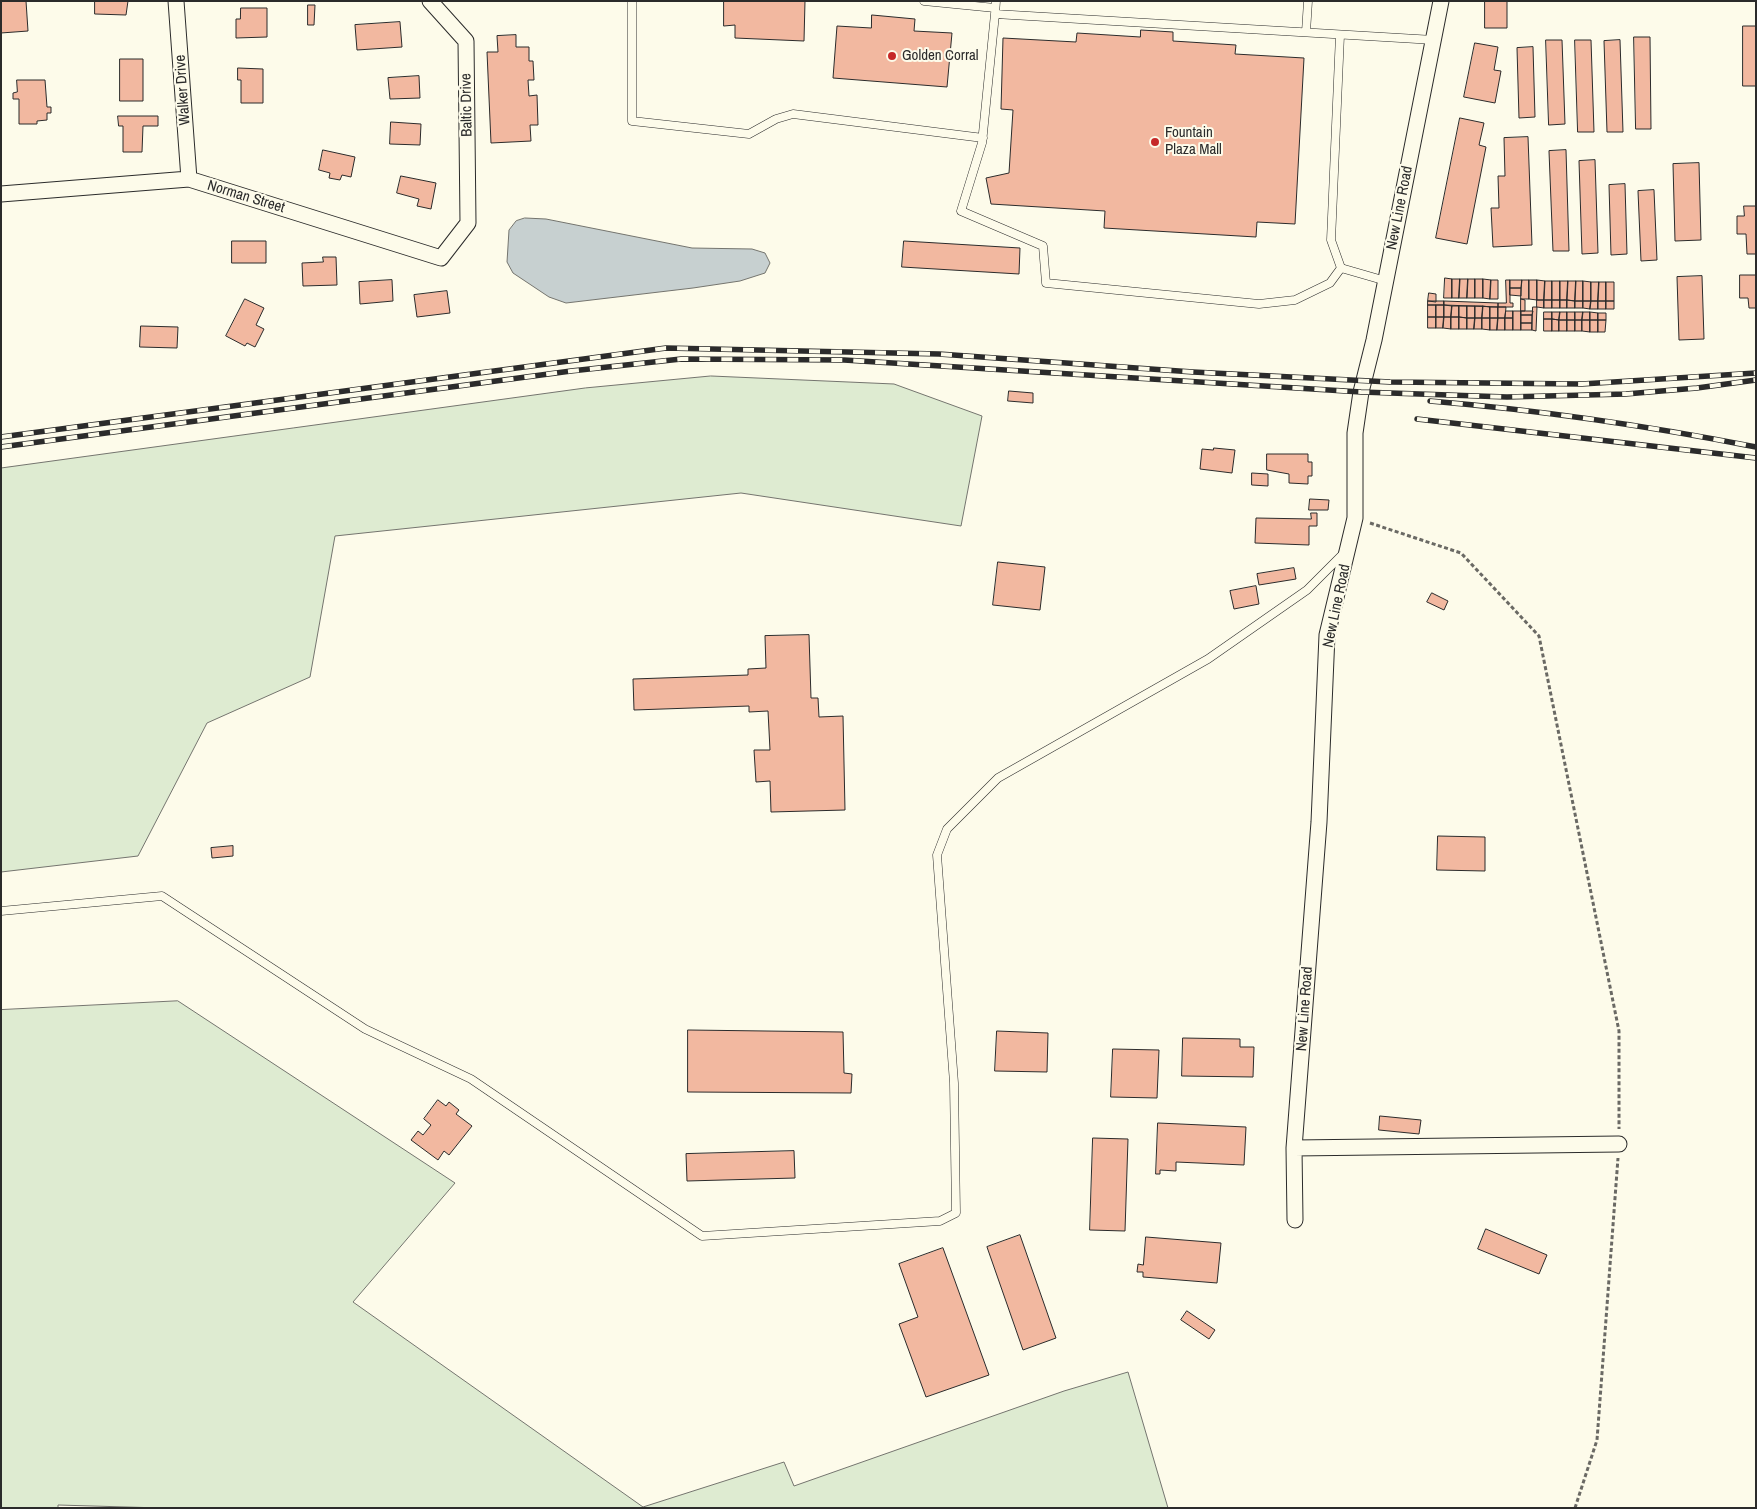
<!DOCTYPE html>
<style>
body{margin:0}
#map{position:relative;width:1757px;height:1509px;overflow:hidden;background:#fdfbea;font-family:"Archivo Narrow",sans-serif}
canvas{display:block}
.frame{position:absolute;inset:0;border:2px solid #2b2b2b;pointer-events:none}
</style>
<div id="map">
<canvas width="1757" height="1509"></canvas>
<div class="frame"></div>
</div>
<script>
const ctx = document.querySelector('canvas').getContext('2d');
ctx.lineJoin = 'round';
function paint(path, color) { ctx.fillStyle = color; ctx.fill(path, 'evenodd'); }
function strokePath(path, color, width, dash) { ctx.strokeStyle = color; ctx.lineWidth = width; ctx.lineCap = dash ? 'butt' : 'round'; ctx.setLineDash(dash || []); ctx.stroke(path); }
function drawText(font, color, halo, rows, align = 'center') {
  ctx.font = font + ' "Archivo Narrow",sans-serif'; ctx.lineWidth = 4; ctx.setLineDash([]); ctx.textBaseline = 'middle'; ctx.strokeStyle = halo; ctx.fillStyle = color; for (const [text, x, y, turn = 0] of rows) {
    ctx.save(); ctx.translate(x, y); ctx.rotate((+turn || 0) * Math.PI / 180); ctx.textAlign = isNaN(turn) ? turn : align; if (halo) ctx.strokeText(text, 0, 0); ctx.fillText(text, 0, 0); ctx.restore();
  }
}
const green = new Path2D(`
 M711,376L894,384L982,416L961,526L741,493L335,536L310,677L207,723L138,856L1,872V468L585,388Z
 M178,1001L455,1183L353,1302L643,1507L784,1462L794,1486L1064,1391L1128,1372L1168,1508H161L58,1505V1508H1V1010Z`);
const water = new Path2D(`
 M525,218L546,219L692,248L752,249L765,253L770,263L765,273L740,281L693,288L566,303L549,297L513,273L507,262L509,230L516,221Z`);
const building = new Path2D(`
 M1,1H26L28,31L1,33Z
 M95,1H128L126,15L95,14Z
 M724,1H805L804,41L735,38V25L724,26Z
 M1485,1H1507V28H1485Z
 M308,5H315L314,25H308Z
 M241,8H267V37L236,38V19H240Z
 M872,15L915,19L914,31L952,33L947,87L833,78L837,26L871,28Z
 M400,22L402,47L357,50L355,25Z
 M1743,26H1756V86H1743Z
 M1141,30L1173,32V41L1236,45L1235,54L1304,58L1295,224L1257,222L1256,237L1104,228L1105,211L991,204L986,178L1009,173L1013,110L1001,109L1003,38L1076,42L1077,33L1140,37Z
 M516,35V47H529V61H533L534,80H528L529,96L537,95L538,125H530L531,141L491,143L487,52H498L497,36Z
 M1634,37H1650L1651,129H1636Z
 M1546,40H1562L1565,124L1549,125Z
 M1575,40H1591L1594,132H1578Z
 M1620,40L1623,132H1607L1604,41Z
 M1475,43L1498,47L1494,70L1501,71L1495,103L1464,97Z
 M1533,47L1535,117L1519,118L1517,48Z
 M120,59H143V101H120Z
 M238,68L263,69V103H241V80H238Z
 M419,76L420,98L390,99L388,78Z
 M17,80H45L47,107H51V113H47V120L37,121V124H19V99H13V93L17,92Z
 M118,116H158V126H143L142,152H123V126H119Z
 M1460,118L1484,123L1479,145L1486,147L1467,244L1436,238Z
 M391,122L421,124L420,145L390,144Z
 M1528,137L1532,245L1493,247L1491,208H1499L1498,176H1505L1504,138Z
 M323,150L355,157L351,177L342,175L340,180L329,178L330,173L319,170Z
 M1566,150L1569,251H1553L1549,151Z
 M1595,160L1598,253L1582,254L1579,161Z
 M1699,163L1701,240L1675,241L1673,164Z
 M401,176L436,183L431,209L417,206L419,199L397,193Z
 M1625,184L1627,254L1611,255L1609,185Z
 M1654,190L1657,260L1641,261L1638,191Z
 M1744,206H1756V254H1747L1746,234H1737V216H1744Z
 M232,241H266V263H232Z
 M904,241L1020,248L1019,274L902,267Z
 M323,257H336L337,285L303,286L302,263L323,262Z
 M1740,275H1756V308H1749L1748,298H1740Z
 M1702,276L1704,339L1679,340L1677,277Z
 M1445,278L1452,279V298H1444Z
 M1452,279H1460L1459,298H1452Z
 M1460,279H1468L1467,298H1459Z
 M1468,279H1475V298H1467Z
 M1475,279H1483V298H1475Z
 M1483,279L1491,280L1490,299L1483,298Z
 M392,280L393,301L360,304L359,282Z
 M1491,280H1498V299H1490Z
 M1506,280H1510V303H1513V307H1498V303H1506Z
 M1510,280H1522L1521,288H1510Z
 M1522,280H1529V299H1521Z
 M1529,280H1537V300L1529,299Z
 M1537,280L1545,281L1544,300H1537Z
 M1545,281H1552V300H1544Z
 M1552,281H1560V300H1552Z
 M1560,281H1568L1567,300H1560Z
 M1568,281H1576L1575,301L1567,300Z
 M1576,281H1583V301H1575Z
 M1583,281L1591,282V301H1583Z
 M1591,282H1599L1598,301H1591Z
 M1599,282H1606V301H1598Z
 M1606,282H1614V301H1606Z
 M1510,288H1521V296L1510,295Z
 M447,291L450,313L417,317L414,295Z
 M1429,293L1436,294V302L1428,301Z
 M245,299L264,308L256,325L264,329L255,347L247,343L245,346L226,336Z
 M1521,299L1525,300V311H1521Z
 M1537,300H1544V308L1537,307Z
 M1544,300H1552V308H1544Z
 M1552,300H1560V308H1552Z
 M1560,300H1567V308H1560Z
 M1567,300L1575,301V308H1567Z
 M1428,301H1444V305H1428Z
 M1444,301L1498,303V307L1444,305Z
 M1575,301H1583V308H1575Z
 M1583,301H1591L1590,309L1583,308Z
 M1591,301H1598V309H1590Z
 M1598,301H1606V309H1598Z
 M1606,301H1614V309H1606Z
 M1428,305H1436V317H1428Z
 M1436,305H1444V317H1436Z
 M1444,305L1452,306L1451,317H1444Z
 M1452,306H1459V317H1451Z
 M1459,306H1467V318L1459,317Z
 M1467,306H1475V318H1467Z
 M1475,306H1483L1482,318H1475Z
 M1483,306L1490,307V318H1482Z
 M1490,307H1498V318H1490Z
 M1498,307H1506L1505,318H1498Z
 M1533,307H1537L1536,331L1532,330Z
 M1506,311H1513V318H1505Z
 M1513,311H1521V330H1513Z
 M1521,311H1533L1532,315H1521Z
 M1544,312H1552V319H1544Z
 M1552,312H1560L1559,320L1552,319Z
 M1560,312H1567V320H1559Z
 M1567,312H1575V320H1567Z
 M1575,312H1583L1582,320H1575Z
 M1583,312H1590V320H1582Z
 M1590,312L1598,313V320H1590Z
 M1598,313H1606V320H1598Z
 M1521,315H1532V323H1521Z
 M1428,317H1436V328H1428Z
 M1436,317H1444L1443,328H1436Z
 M1444,317H1451V329L1443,328Z
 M1451,317H1459V329H1451Z
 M1459,317L1467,318V329H1459Z
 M1467,318H1475L1474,329H1467Z
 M1475,318H1482V329H1474Z
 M1482,318H1490V330L1482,329Z
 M1490,318H1498L1497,330H1490Z
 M1498,318H1505V330H1497Z
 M1505,318H1513V330H1505Z
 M1544,319H1552V331H1544Z
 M1552,319L1559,320V331H1552Z
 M1559,320H1567V331H1559Z
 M1567,320H1575V331H1567Z
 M1575,320H1582V331H1575Z
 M1582,320H1590V332L1582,331Z
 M1590,320H1598V332H1590Z
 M1598,320H1606L1605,332H1598Z
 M1521,323H1532V330H1521Z
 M141,326L178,327L177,348L140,347Z
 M1009,391L1033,393V403L1008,401Z
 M1214,448L1235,450L1232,473L1200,469L1202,449L1213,450Z
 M1267,454H1308V462H1312V476H1308V484L1289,483V474L1267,470Z
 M1252,473L1268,474V486L1252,485Z
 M1310,499L1329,500L1328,510H1309Z
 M1311,513H1317V526H1309V545L1255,543L1256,518L1311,519Z
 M998,562L1045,567L1040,610L993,605Z
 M1294,568L1296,579L1259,585L1257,574Z
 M1256,586L1259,604L1234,609L1230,591Z
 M1432,593L1448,601L1444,610L1427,602Z
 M809,635L811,698H818L819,717L843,716L845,810L771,812L770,781L756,782L754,750H770L768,711L749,712V706L634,710L633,679L748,675V669L766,668L765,636Z
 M1438,836L1485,837V871L1437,870Z
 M233,846V856L212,858L211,848Z
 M688,1030L843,1032L844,1073L852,1074L851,1093L688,1092Z
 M997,1031L1048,1033L1047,1072L995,1071Z
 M1183,1038L1240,1039V1047H1254L1253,1077L1182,1076Z
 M1113,1049L1159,1050L1157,1098L1111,1097Z
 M438,1100L446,1106L449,1102L459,1110L456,1114L472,1126L449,1155L444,1151L438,1160L411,1140L418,1131L423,1135L431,1125L424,1119Z
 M1380,1116L1421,1120L1419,1134L1379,1130Z
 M1158,1123L1246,1127L1244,1165L1176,1162V1171L1160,1170V1174H1156Z
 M1093,1138L1128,1139L1125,1231L1090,1230Z
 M794,1151L795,1178L687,1181L686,1154Z
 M1486,1229L1547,1255L1539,1274L1478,1249Z
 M1020,1235L1056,1338L1023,1350L987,1247Z
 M1146,1237L1221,1243L1217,1283L1143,1277V1272H1137L1138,1264L1143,1265Z
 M943,1248L989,1375L926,1397L899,1324L918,1317L899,1264Z
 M1187,1311L1215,1330L1209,1339L1181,1320Z`);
const path = new Path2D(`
 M1370,523L1461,553L1539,636L1619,1031V1129
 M1575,1508L1597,1440L1618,1158`);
const service = new Path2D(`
 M632,1V121L749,134L776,119L793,114L983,138
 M924,1L995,8
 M996,1L995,14L1434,40
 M995,14L982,143L961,211L1043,246L1046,283L1259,304L1295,300L1330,283L1341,268
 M1306,32L1308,1
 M1340,35L1331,240L1341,268L1386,281
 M1,911L162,896L365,1029L471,1079L702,1236L940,1221L956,1213L954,1083L937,855L947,829L998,778L1208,659L1307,590L1344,553`);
const minor = new Path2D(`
 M176,1L189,179
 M1,194L189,179L441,258L468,223L466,41L430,1
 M1294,1148L1619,1144
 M1295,1220L1294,1148L1319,822L1327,635L1355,518V433L1361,392L1374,340L1441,1`);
const rail = new Path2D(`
 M1430,401C1538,410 1649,426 1756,447
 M1417,419L1756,458
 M1,437L666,348L939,354L1193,372L1390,382L1582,384L1756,373
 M1,447L571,371L681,359L844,360L1361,392L1507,397L1626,394L1697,388L1756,380`);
const markers = [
 [892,56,5,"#c62828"],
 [1155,142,5,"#c62828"]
];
const poiNames = [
 ["Golden Corral",902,56],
 ["Fountain",1165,133],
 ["Plaza Mall",1165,150]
];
const streetNames = [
 ["Walker Drive",183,90,-94],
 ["Baltic Drive",467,105,-91],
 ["Norman Street",246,197,17],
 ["New Line Road",1400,208,-79],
 ["New Line Road",1337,606,-78],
 ["New Line Road",1305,1009,-86]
];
paint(green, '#deebd1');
strokePath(green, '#74746e', 1);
paint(water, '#c7d0d0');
strokePath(water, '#74746e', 1);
paint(building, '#f2b8a0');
strokePath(building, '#2b2b2b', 1);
strokePath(service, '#2b2b2b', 9);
strokePath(minor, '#2b2b2b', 17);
strokePath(path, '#6a6964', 3, [4, 2.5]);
strokePath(service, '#fdfbea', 8);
strokePath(minor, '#fdfbea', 15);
strokePath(rail, '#2b2b2b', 5.5);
strokePath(rail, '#fdfbea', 4, [11]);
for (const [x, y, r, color] of markers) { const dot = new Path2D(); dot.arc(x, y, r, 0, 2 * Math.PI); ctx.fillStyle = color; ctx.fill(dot); strokePath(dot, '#fdfbea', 2); }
drawText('15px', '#2b2b2b', '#fdfbea', poiNames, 'left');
drawText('15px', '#2b2b2b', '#fdfbea', streetNames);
</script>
